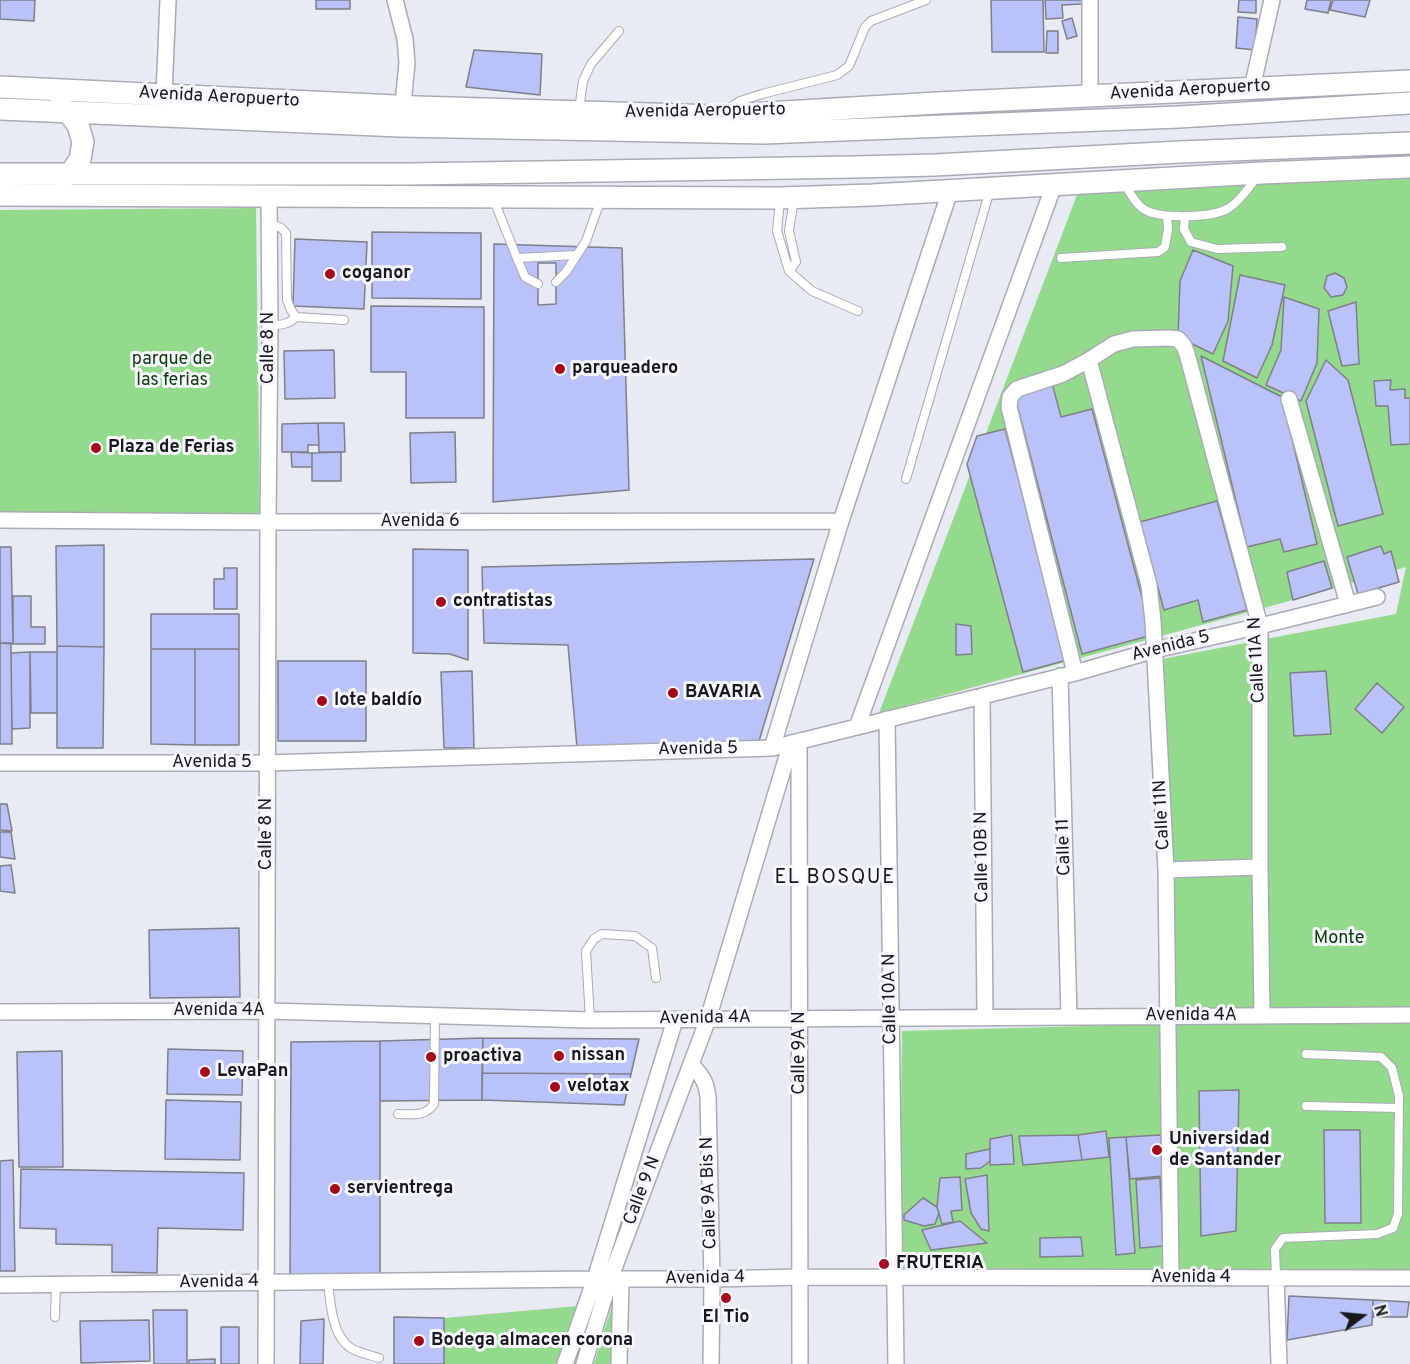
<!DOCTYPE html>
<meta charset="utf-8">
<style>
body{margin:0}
#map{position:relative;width:1410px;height:1364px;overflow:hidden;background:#e9ebf4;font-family:Overpass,sans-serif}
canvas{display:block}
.north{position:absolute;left:1332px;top:1286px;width:60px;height:60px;-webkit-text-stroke:4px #f7f8fe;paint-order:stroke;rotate:74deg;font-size:16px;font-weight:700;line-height:24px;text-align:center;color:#17181b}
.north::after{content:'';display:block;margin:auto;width:21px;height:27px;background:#17181b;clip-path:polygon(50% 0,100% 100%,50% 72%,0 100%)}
</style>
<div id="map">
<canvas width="1410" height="1364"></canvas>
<div class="north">N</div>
</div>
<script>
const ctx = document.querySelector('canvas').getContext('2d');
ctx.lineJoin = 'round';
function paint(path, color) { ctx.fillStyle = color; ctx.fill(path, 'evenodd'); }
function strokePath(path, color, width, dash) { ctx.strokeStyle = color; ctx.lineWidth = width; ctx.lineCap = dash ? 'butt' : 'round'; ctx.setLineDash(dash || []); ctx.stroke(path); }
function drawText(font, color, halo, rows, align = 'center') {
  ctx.font = font + ' Overpass,sans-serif'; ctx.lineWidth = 6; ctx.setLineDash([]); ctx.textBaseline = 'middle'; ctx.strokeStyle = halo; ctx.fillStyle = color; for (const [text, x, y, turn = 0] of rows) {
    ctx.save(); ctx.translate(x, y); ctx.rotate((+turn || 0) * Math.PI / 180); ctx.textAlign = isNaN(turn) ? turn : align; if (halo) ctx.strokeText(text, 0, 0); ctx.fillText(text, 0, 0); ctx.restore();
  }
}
const green = new Path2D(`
 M1410,173V1278L899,1281L902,1031L1163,1024L1157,660L1396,614L1406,567L1293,600L879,713L1077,195Z
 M256,208L260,523L0,525V210Z
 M619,1283L625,1364H594Z
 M578,1306L557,1364H444V1318Z`);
const building = new Path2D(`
 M0,0H35L34,21L0,19Z
 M316,0H350V9H316Z
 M991,0H1043L1044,52H992Z
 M1045,0H1082V4L1062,5L1063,18L1046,19Z
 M1239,0H1256V13L1238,12Z
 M1307,0H1331L1328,13L1305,9Z
 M1333,0H1370L1365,17L1330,10Z
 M1238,17L1257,19L1255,50L1236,48Z
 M1072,18L1077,36L1067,39L1062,21Z
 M1047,31H1058V53H1046Z
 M474,50L542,54L540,95L466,87Z
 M372,232L481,233V299L372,298Z
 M295,239L367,242L364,309L293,306Z
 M494,244L622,248L629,490L493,502Z
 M1193,250L1233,266L1228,321L1213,354L1178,337L1180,281Z
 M538,263H556V304L538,305Z
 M1335,273L1344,278L1347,287L1343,295L1331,297L1324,288L1327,276Z
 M1240,275L1285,285L1272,345L1257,378L1223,361Z
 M1284,297L1319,309L1317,363L1301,401L1266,385L1281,350Z
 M1356,302L1359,364L1342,366L1328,311Z
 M371,306L484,307V418H406V372H371Z
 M334,350L335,398L285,399L284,351Z
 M1201,356L1282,397L1317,544L1284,552L1280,539L1247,547Z
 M1326,360L1348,380L1383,514L1338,526L1306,401Z
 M1391,380L1390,390L1405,389V398H1410V444L1391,445L1388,406H1376L1374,381Z
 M1052,383L1061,417L1092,409L1152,635L1082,654L1014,393Z
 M318,423L319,445H308V452H282V424Z
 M318,423H344L345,452H319Z
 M1005,429L1067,660L1023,672L967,464L977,436Z
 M455,432L456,482L411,483L410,433Z
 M291,452L312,453V467H292Z
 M341,452V481H312V453Z
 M1217,501L1247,610L1203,622L1198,600L1164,610L1140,522Z
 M104,545V647L57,646L56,546Z
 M1381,546L1384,554L1391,551L1399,582L1358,594L1347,557Z
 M0,547H11L13,644L0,643Z
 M413,549L468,550V660L450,654L413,653Z
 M814,559L759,741L577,748L568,645L484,643L482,567Z
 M1324,561L1332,588L1293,600L1287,572Z
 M224,568H237V609H214V579H224Z
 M13,596H31V627H45V644H13Z
 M151,614H239V649H151Z
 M956,624L971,626L972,654L956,655Z
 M0,643H11L12,744H0Z
 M57,646L104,647L103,748H57Z
 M151,649H195V745L151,744Z
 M195,649H239V745H195Z
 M30,652H57V713H31Z
 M30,652V728L12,729L11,653Z
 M278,661H366V741H278Z
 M472,671L474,748H444L441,672Z
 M1326,671L1331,734L1294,736L1290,673Z
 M1377,683L1404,707L1382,733L1355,709Z
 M0,804H7L12,831L0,830Z
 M0,832H11L15,859L0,857Z
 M11,865L15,893L0,891V866Z
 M239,928L240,997L150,998L149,930Z
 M483,1038L482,1100L380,1101V1041Z
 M483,1038L639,1039L631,1074L482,1073Z
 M380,1041V1278L290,1276L291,1042Z
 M168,1049L243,1051L242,1095L167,1094Z
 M62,1051L63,1167H19L17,1052Z
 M482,1073L631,1074L624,1105L482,1100Z
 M1239,1090L1236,1231L1201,1236L1199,1091Z
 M166,1100L241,1102L240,1160L165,1159Z
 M1324,1130H1360L1361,1223H1325Z
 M1106,1131L1109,1157L1082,1160L1078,1135Z
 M1012,1135L1014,1164L990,1165V1139Z
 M1078,1135L1082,1160L1023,1165L1019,1136Z
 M1161,1135L1163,1176L1130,1179L1126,1137Z
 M1126,1137L1135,1253L1116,1255L1109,1138Z
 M990,1149V1161L981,1168L966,1169V1154Z
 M13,1160L15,1271H0V1161Z
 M21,1169L244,1173L243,1230L158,1228L157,1273L112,1272V1245L56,1244V1229L20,1228Z
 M987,1175L989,1231L981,1229L971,1213L965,1179Z
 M960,1177L962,1210L951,1211L953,1222L942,1224L937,1207L940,1178Z
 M1160,1178L1163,1246L1140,1248L1136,1180Z
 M923,1198L937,1207L939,1213L935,1224L924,1226L904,1220V1215Z
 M960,1221L987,1243L931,1250L922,1230Z
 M1081,1237L1083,1256L1040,1257V1238Z
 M1289,1296L1373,1300L1372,1325L1287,1340Z
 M1373,1300L1409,1302L1407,1317H1373Z
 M153,1310H187V1364H154Z
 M394,1317L444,1318V1364H394Z
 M324,1319L323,1364H300L301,1321Z
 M149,1320L150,1361L81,1363L80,1321Z
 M221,1327H239V1364H221Z
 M215,1359V1364H189V1360Z`);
const lane = new Path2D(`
 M579,110L583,81L591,64L619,31
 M726,110L740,101L762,94L837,75L849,66L865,27L871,21L926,0
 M1125,184C1130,193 1136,205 1145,210C1162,219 1213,218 1229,208C1241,200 1249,187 1258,176
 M493,198L517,258L577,255L586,241L601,199
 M780,200L777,231L789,271L812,291L858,311
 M1185,216L1184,229L1191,242L1217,249L1282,247
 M269,223L281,228L286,233L287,300L291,310L296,317L344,320
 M517,258L525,277L538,284
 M1061,258L1158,252L1165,247L1168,229L1167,216
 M789,271L796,262L789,231L794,199
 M556,282L566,272L577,255
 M270,325C281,325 288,325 296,317
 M906,479L990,190
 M590,1020L586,951L594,939L602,934L635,936L652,948L656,978
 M1306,1106L1399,1108
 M398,1114C413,1114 425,1117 434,1104L435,1015
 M1276,1277L1275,1249L1283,1238L1377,1234L1393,1228L1398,1214L1399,1096L1392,1068L1381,1057L1306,1054
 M328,1281C330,1301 332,1337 351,1348C359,1353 370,1355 379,1358
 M55,1317L56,1284`);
const street = new Path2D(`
 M395,0L405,39L407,63L402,114
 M1252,88L1272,0
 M164,95L168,0
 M1090,96V0
 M1089,360L1149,585L1153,621L1166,870L1171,1278
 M1289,399L1348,604
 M0,520L268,522L841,521
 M1075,673L1009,407L1010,397L1017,389L1063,374L1089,360L1114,344L1133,339L1169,338L1178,339L1184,346L1187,354L1260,626V867L1262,1016
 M1060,676L1069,1017
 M982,696L985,1017
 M887,719L896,1364
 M857,727L1054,185
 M799,741L800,1364
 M772,748L841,521L950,191
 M0,763H267L772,748L1075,673L1155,650L1260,626L1377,597
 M1166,870L1260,867
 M0,1012L268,1011L590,1020L1410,1015
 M691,1064C702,1076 706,1081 708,1097L712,1279L711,1364
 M1276,1277L1279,1364
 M0,1285L595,1279H712L800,1277L1410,1278
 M266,1364L268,522L270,325L269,197
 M565,1364L595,1279L675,1020
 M584,1364L610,1279L708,1019L791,743
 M619,1364L621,1280`);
const secondary = new Path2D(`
 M0,87L416,107L716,116L937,103L1410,81
 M59,107L68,112L78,125L83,142L80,159L71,173L62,178
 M0,109L400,126L764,133L1179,117L1410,103
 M0,174H410L855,167L935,165L1180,152L1410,143
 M0,195L780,198L872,195L1261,173L1410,167`);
const markers = [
 [330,274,6,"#a4091b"],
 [560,369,6,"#a4091b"],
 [96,448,6,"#a4091b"],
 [441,602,6,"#a4091b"],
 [673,693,6,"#a4091b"],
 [322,701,6,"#a4091b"],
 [559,1056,6,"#a4091b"],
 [431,1057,6,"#a4091b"],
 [205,1072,6,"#a4091b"],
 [555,1087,6,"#a4091b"],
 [1157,1150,6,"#a4091b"],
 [335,1189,6,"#a4091b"],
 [884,1264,6,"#a4091b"],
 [726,1298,6,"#a4091b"],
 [419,1341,6,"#a4091b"]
];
const streetNames = [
 ["Avenida Aeropuerto",1190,91,-3],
 ["Avenida Aeropuerto",219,98,3],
 ["Avenida Aeropuerto",705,112,-1],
 ["Calle 8 N",269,348,-90],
 ["Avenida 6",420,522],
 ["Avenida 5",1171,647,-14],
 ["Calle 11A N",1258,660,-93],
 ["Avenida 5",698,750,-1],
 ["Avenida 5",212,763],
 ["Calle 11N",1163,815,-93],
 ["Calle 8 N",267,834,-90],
 ["Calle 11",1065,847,-92],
 ["Calle 10B N",983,857,-91],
 ["Calle 10A N",891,999,-91],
 ["Avenida 4A",219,1011],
 ["Avenida 4A",1191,1016],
 ["Avenida 4A",705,1019,-1],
 ["Calle 9A N",800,1053,-90],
 ["Calle 9 N",643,1191,-69],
 ["Calle 9A Bis N",710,1193,-92],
 ["Avenida 4",1191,1278],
 ["Avenida 4",705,1279,-1],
 ["Avenida 4",219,1283,-1]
];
const poiNames = [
 ["coganor",342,274],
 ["parqueadero",572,369],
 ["Plaza de Ferias",108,448],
 ["contratistas",453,602],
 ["BAVARIA",685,693],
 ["lote baldío",334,701],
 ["nissan",571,1056],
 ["proactiva",443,1057],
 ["LevaPan",217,1072],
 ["velotax",567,1087],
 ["Universidad",1169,1140],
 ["de Santander",1169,1161],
 ["servientrega",347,1189],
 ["FRUTERIA",896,1264],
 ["El Tio",726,1318,"center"],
 ["Bodega almacen corona",431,1341]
];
const parkNames = [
 ["parque de",172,360],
 ["las ferias",172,381],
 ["Monte",1339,939]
];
const neighbourhoodNames = [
 ["EL BOSQUE",835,879]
];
paint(green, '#93da8d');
paint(building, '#b9c3f9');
strokePath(building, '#7e7f87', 1.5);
strokePath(lane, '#a9abb4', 10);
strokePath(street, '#a9abb4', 18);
strokePath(secondary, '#a9abb4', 24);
strokePath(lane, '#fff', 8);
strokePath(street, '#fff', 15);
strokePath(secondary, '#fff', 21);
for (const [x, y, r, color] of markers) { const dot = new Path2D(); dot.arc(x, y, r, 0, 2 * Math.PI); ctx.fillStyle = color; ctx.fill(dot); strokePath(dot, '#f7f8fe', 2); }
drawText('18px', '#17181b', '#f7f8fe', streetNames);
drawText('bold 18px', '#17181b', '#f7f8fe', poiNames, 'left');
drawText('18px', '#093b08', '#f7f8fe', parkNames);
ctx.letterSpacing = '1.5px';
drawText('20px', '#17181b', '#f7f8fe', neighbourhoodNames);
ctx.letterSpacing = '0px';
</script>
